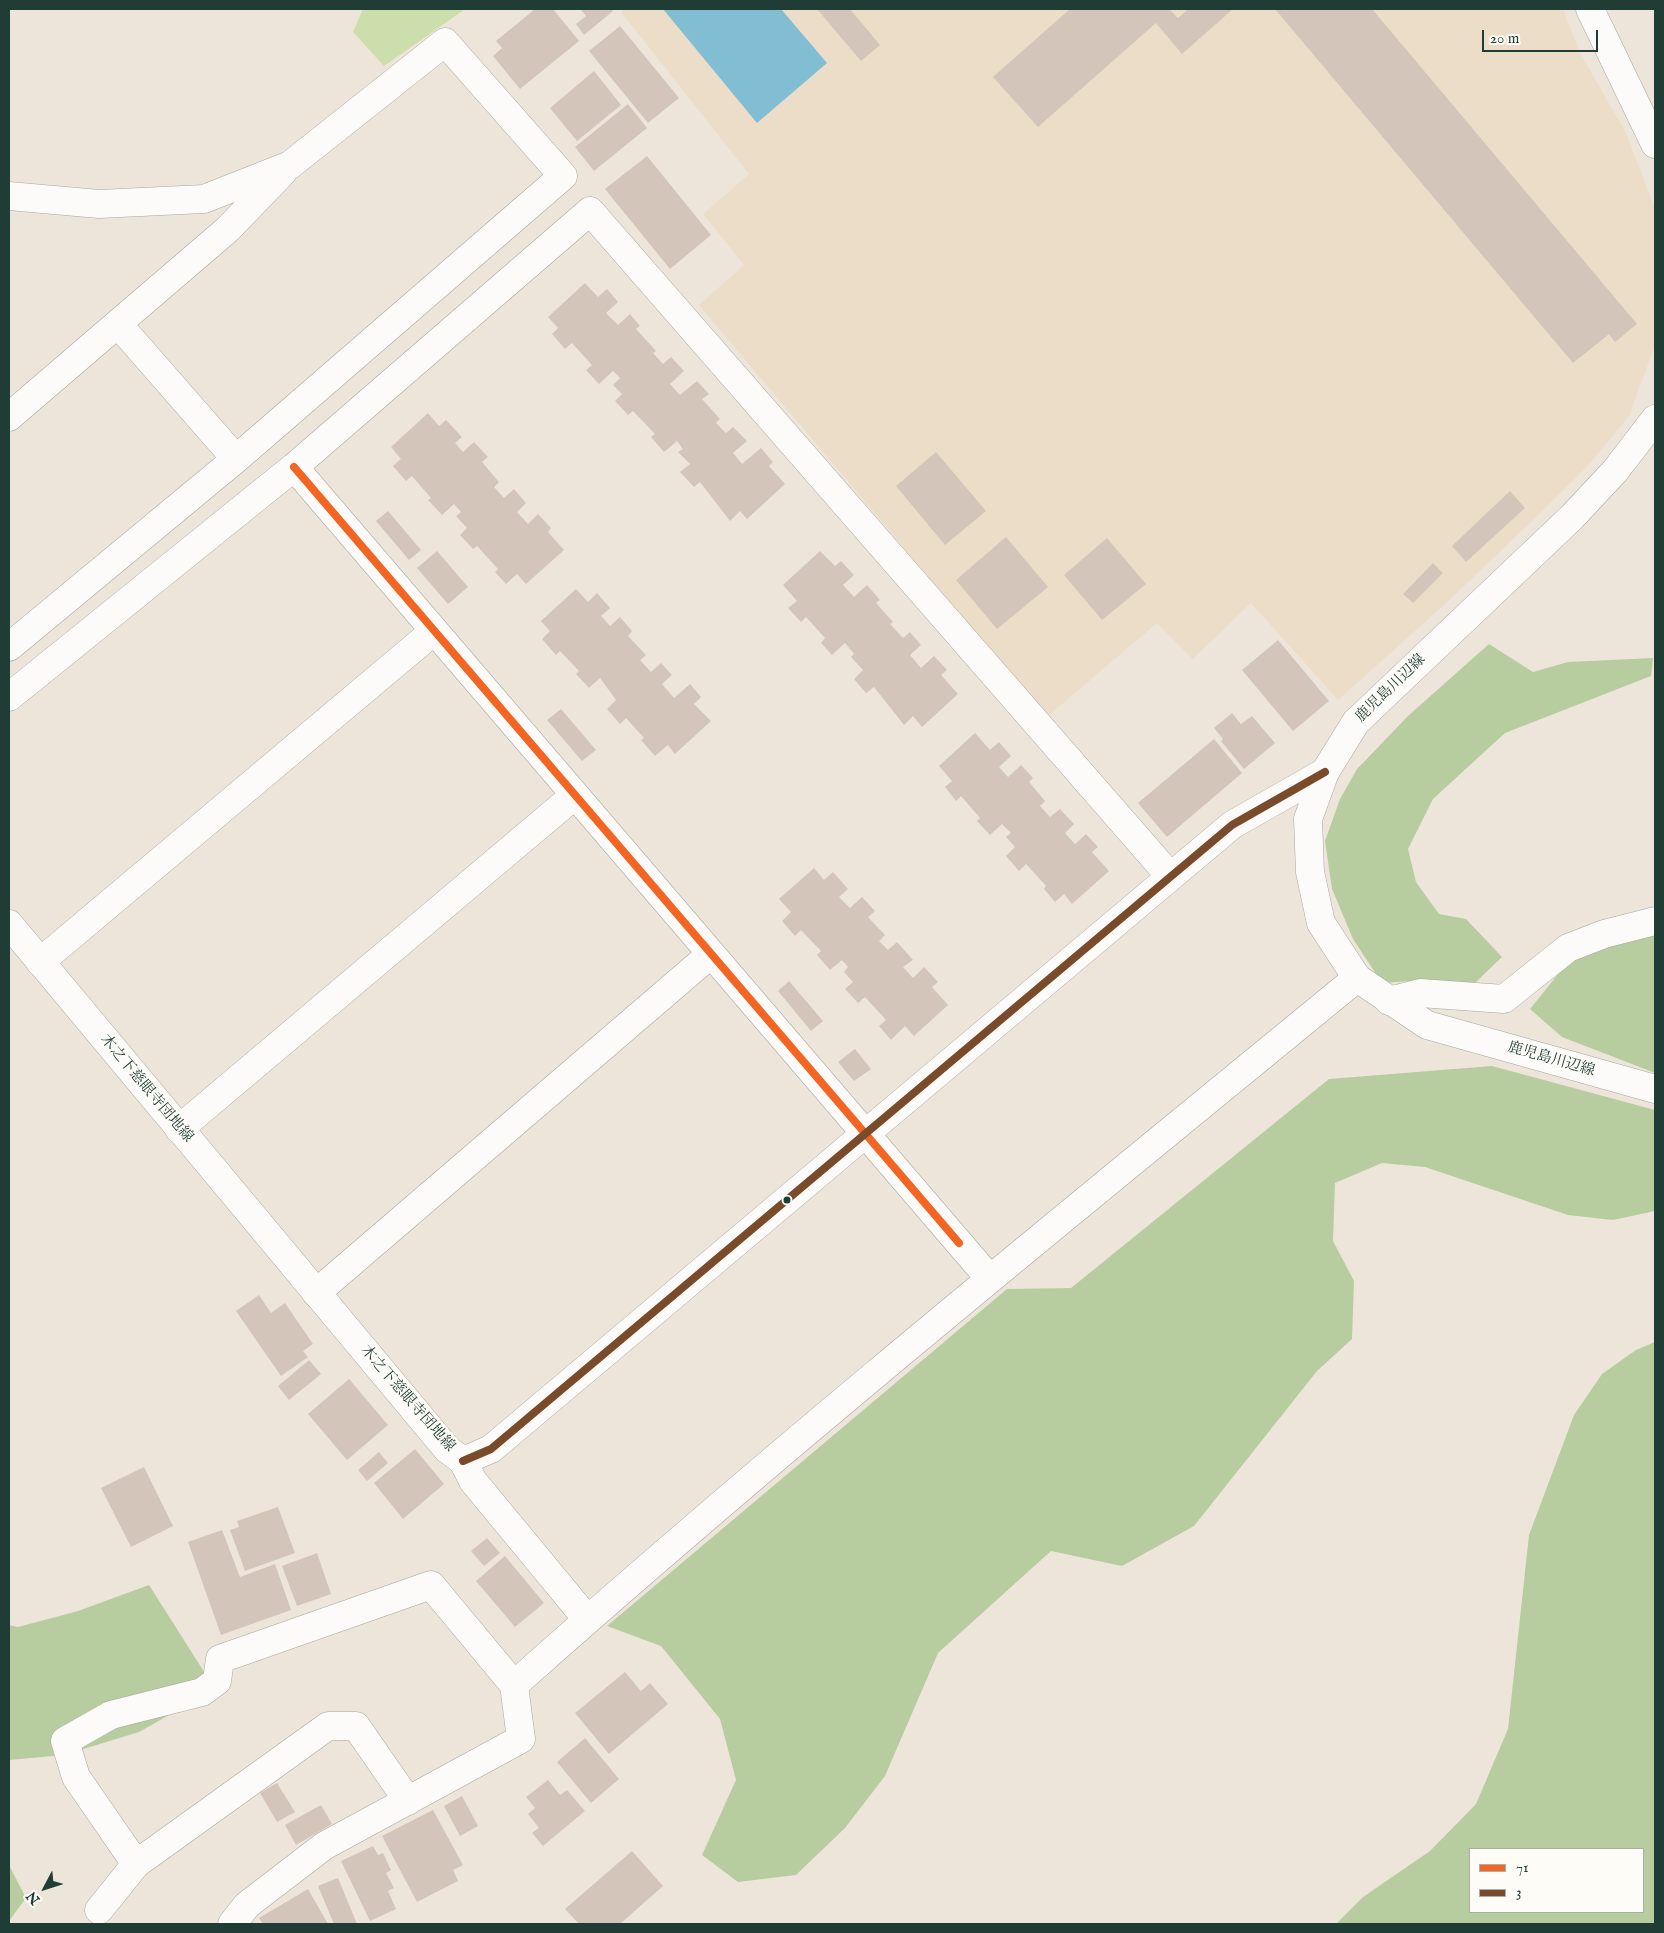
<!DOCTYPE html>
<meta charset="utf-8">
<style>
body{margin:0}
#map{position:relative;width:1664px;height:1933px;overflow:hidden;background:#ede5d9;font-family:"IM FELL English",serif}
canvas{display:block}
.frame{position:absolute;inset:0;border:10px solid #1f3d34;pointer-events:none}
.legend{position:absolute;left:1469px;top:1848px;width:175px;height:65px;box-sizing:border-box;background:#fdfcf7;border:1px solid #a4b0a9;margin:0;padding:6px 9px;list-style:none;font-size:15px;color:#1f3d34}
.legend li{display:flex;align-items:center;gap:10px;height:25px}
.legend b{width:25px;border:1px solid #a4b0a9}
.north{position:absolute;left:20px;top:1863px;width:50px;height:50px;-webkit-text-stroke:4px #fdfcf7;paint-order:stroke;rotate:230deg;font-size:14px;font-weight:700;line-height:20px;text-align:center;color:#1f3d34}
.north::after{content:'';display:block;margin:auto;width:18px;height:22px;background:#1f3d34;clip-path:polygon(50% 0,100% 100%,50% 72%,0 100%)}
.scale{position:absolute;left:1482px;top:30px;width:116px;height:22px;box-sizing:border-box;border:2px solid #1f3d34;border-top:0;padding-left:6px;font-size:15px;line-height:18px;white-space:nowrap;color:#1f3d34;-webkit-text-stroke:4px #fdfcf7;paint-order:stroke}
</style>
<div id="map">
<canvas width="1664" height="1933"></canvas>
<div class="frame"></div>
<ul class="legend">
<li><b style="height:6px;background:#f26522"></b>71</li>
<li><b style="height:6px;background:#7a4b2a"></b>3</li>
</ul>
<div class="north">N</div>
<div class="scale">20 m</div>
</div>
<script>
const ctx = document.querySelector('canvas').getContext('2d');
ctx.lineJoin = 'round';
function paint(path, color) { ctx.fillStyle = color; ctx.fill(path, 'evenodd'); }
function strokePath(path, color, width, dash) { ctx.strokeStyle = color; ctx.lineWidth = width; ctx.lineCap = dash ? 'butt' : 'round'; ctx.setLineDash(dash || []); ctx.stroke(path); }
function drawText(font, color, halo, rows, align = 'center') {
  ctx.font = font + ' "IM FELL English","Noto Serif JP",serif'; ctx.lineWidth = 5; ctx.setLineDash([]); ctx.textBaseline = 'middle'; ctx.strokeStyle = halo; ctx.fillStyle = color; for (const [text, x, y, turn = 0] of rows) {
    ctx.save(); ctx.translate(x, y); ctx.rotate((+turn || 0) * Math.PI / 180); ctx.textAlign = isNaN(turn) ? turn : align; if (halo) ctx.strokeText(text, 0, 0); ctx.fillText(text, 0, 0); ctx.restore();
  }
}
const built = new Path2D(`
 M625,9H1563L1580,53L1626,133L1655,209V345L1629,416L1587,467L1530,523L1444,605L1338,700L1251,603L1193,659L1157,623L1047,717L699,305L744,265L703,214L749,174L621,12Z`);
const green = new Path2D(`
 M363,9H465L384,66L353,32Z`);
const forest = new Path2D(`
 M1489,644L1533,672L1568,662L1653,658L1651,676L1505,733L1433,799L1408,849L1416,882L1439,914L1466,919L1502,957L1475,983L1426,980L1382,983L1353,939L1332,889L1325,841L1340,799L1357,769L1409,715Z
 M1655,930V1073L1562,1037L1530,1009L1571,958Z
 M1492,1066L1655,1110V1211L1613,1220L1568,1215L1425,1167L1382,1163L1335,1183L1333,1241L1354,1281L1352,1339L1317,1371L1194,1526L1122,1566L1051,1551L938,1653L885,1776L845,1828L796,1875L738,1882L702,1855L736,1780L720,1719L661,1646L607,1626L1007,1289L1071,1288L1329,1079Z
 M1655,1342V1924H1336L1363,1897L1430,1851L1476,1804L1508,1729L1529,1535L1574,1415L1602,1374L1636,1350ZM1470,1849H1643V1912H1470Z
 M149,1585L215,1689L139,1732L64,1755L9,1760V1625L18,1627L78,1611Z
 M9,1865L26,1898L9,1921Z`);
const water = new Path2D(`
 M663,9H781L827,63L757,123Z`);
const building = new Path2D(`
 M535,9H553L579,41L520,89L493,56L502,48L496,41Z
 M580,9H611L613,11L584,35L576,24L586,16Z
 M817,9H850L880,45L861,61Z
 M1070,9H1169L1178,18L1188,9H1233L1182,54L1156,23L1038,127L993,77Z
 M1275,9H1372L1637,324L1615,342L1609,334L1573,363Z
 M620,26L679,98L648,123L589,51Z
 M594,71L621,105L577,141L550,108Z
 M628,104L647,128L594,171L575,147Z
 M647,156L711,235L670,269L605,189Z
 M585,283L598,297L607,289L618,302L606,313L618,325L630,314L640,326L636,329L656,351L653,353L663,364L671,357L684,371L670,384L680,395L697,381L709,394L702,399L720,419L716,423L726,433L733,427L747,441L733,453L742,464L761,448L773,462L769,466L785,484L747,519L740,511L730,521L700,482L694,487L680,472L690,464L678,452L683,449L677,441L664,452L651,437L655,434L633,411L628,415L615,401L622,394L613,385L620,378L613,371L599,384L586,370L592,365L572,343L565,349L552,334L558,328L548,317Z
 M428,413L439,426L446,420L462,437L455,443L463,452L474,442L488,457L482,462L499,482L494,487L504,498L514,489L526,503L517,512L528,524L538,514L551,528L548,532L564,550L526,584L517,574L506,584L495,572L498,569L477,546L473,549L460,535L467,528L456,516L461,512L454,504L442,515L428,500L431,498L412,476L406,481L393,466L401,459L391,447Z
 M936,452L986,511L945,545L896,486Z
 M1510,491L1525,508L1466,562L1452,546Z
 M388,511L421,550L409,560L376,521Z
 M1006,537L1048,587L997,629L956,580Z
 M1107,538L1146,584L1102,620L1064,575Z
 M437,551L468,587L448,604L417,568Z
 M820,551L835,566L841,561L854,575L843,585L854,597L867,585L880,600L876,603L893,622L890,624L903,638L910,632L921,645L910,655L921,668L934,656L947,670L941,675L958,694L922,727L913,716L904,725L874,687L866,693L854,679L863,670L851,657L854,654L845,643L832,655L821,643L825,638L806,617L801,622L788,608L797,601L783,585Z
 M1433,563L1443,573L1413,603L1403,594Z
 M576,589L588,602L597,593L610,608L601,616L610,626L620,617L632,631L628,636L646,655L640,660L651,672L661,663L672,675L662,684L674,698L690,684L701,697L694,704L711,721L675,754L668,745L655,756L641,740L644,738L626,718L620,724L607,709L616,700L600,678L589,688L576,674L579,671L560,651L556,655L542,639L550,631L541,621Z
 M1278,640L1329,701L1293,731L1242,670Z
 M561,709L596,750L582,761L547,720Z
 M1232,713L1241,724L1252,716L1275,743L1244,769L1221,741L1223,739L1214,728Z
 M975,733L990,750L999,742L1011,756L999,767L1008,777L1021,765L1033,778L1029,782L1045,801L1040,806L1050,817L1060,809L1074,824L1065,833L1075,844L1086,834L1098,847L1092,852L1109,871L1072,904L1064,894L1055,902L1044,889L1046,886L1026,864L1019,871L1006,856L1015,847L1006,837L1011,833L1002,824L990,835L977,821L980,818L961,796L956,801L945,787L952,781L939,766Z
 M1214,739L1242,773L1167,837L1138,803Z
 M814,868L824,880L833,872L848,889L839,897L850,908L862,897L875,911L868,917L885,935L879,941L888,950L897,942L913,960L903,967L913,978L924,967L938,982L932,987L948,1005L914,1036L905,1026L891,1040L879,1026L886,1020L865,997L858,1003L845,989L853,982L844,972L848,967L842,960L830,970L817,955L821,951L801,930L795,936L782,921L791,912L779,899Z
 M789,981L823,1021L811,1031L778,991Z
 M855,1049L871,1069L854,1081L838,1062Z
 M259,1295L271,1313L285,1303L313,1344L303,1351L308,1357L281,1376L236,1311Z
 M309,1360L321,1374L289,1400L278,1386Z
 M349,1379L388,1425L347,1460L308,1414Z
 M415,1449L444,1484L403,1519L374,1483Z
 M379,1452L388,1463L367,1481L358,1470Z
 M144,1467L173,1526L131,1547L101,1488Z
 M278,1507L295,1553L245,1571L230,1530L239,1527L237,1521Z
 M222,1530L240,1577L275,1564L291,1610L221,1635L188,1542Z
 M487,1538L500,1553L484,1566L471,1551Z
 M317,1553L331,1594L297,1606L282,1566Z
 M505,1556L544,1603L515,1627L476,1581Z
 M625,1672L641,1691L650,1683L668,1704L609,1754L575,1713Z
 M585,1738L619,1779L591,1803L557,1762Z
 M548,1780L560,1795L567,1790L585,1811L543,1846L532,1833L539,1828L528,1814L535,1808L526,1797Z
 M277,1783L295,1812L277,1822L260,1793Z
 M462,1796L478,1826L460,1836L444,1806Z
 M321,1805L332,1824L296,1845L285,1825Z
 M433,1810L463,1865L453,1870L458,1881L417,1902L382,1836Z
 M373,1846L378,1855L383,1853L391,1870L386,1873L394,1888L388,1891L396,1909L370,1921L341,1861Z
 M632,1851L663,1886L620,1924H579L565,1909Z
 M338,1878L357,1924H334L318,1886Z
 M308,1889L328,1924H263L259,1918Z`);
const minor = new Path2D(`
 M9,196L99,204L204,199L290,165L445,42L563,176L236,459L9,647
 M118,324L236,459
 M9,417L228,229L283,172
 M294,467L990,1279
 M9,697L294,467L590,211L1170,876
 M40,962L434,631
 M1389,1001L1420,993L1504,999L1568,948L1604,934L1655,921
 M179,1129L575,795
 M316,1293L711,954
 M463,1461L473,1481L587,1619
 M514,1685C788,1441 1074,1210 1357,978
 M136,1864L76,1777L65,1741L111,1715L202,1692L217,1681L220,1659L431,1585L514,1685L521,1739L324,1846L247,1905L232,1924
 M99,1910L136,1864L328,1726H356L408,1801`);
const tertiary = new Path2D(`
 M9,924L447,1449L463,1461L491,1449L1232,825L1325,772`);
const primary = new Path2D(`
 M1590,9L1655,144
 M1655,419L1615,471L1572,517L1356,722L1325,772L1308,819L1310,872L1321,923L1357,978L1427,1025L1655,1089`);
const bus1 = new Path2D(`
 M294,467L959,1243`);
const bus2 = new Path2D(`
 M463,1461L491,1449L1232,825L1325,772`);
const markers = [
 [787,1200,4.5,"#1f3d34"]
];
const streetNames = [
 ["鹿児島川辺線",1391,689,-44],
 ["鹿児島川辺線",1551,1060,16],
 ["木之下慈眼寺団地線",146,1089,50],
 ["木之下慈眼寺団地線",407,1399,49]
];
paint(built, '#ecddc8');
paint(green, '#cbdeab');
paint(forest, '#b7cda0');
paint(water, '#81bed3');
paint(building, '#d4c5bb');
strokePath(minor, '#a8a69f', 29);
strokePath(tertiary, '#a8a69f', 29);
strokePath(primary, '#a8a69f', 29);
strokePath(minor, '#fcfbf9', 28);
strokePath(tertiary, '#fcfbf9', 28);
strokePath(primary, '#fcfbf9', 28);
strokePath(bus1, '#f26522', 8);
strokePath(bus2, '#7a4b2a', 8);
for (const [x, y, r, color] of markers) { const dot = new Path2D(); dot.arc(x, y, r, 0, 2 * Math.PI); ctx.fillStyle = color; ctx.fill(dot); strokePath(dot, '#fdfcf7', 2); }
drawText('15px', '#1f3d34', '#fdfcf7', streetNames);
</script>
